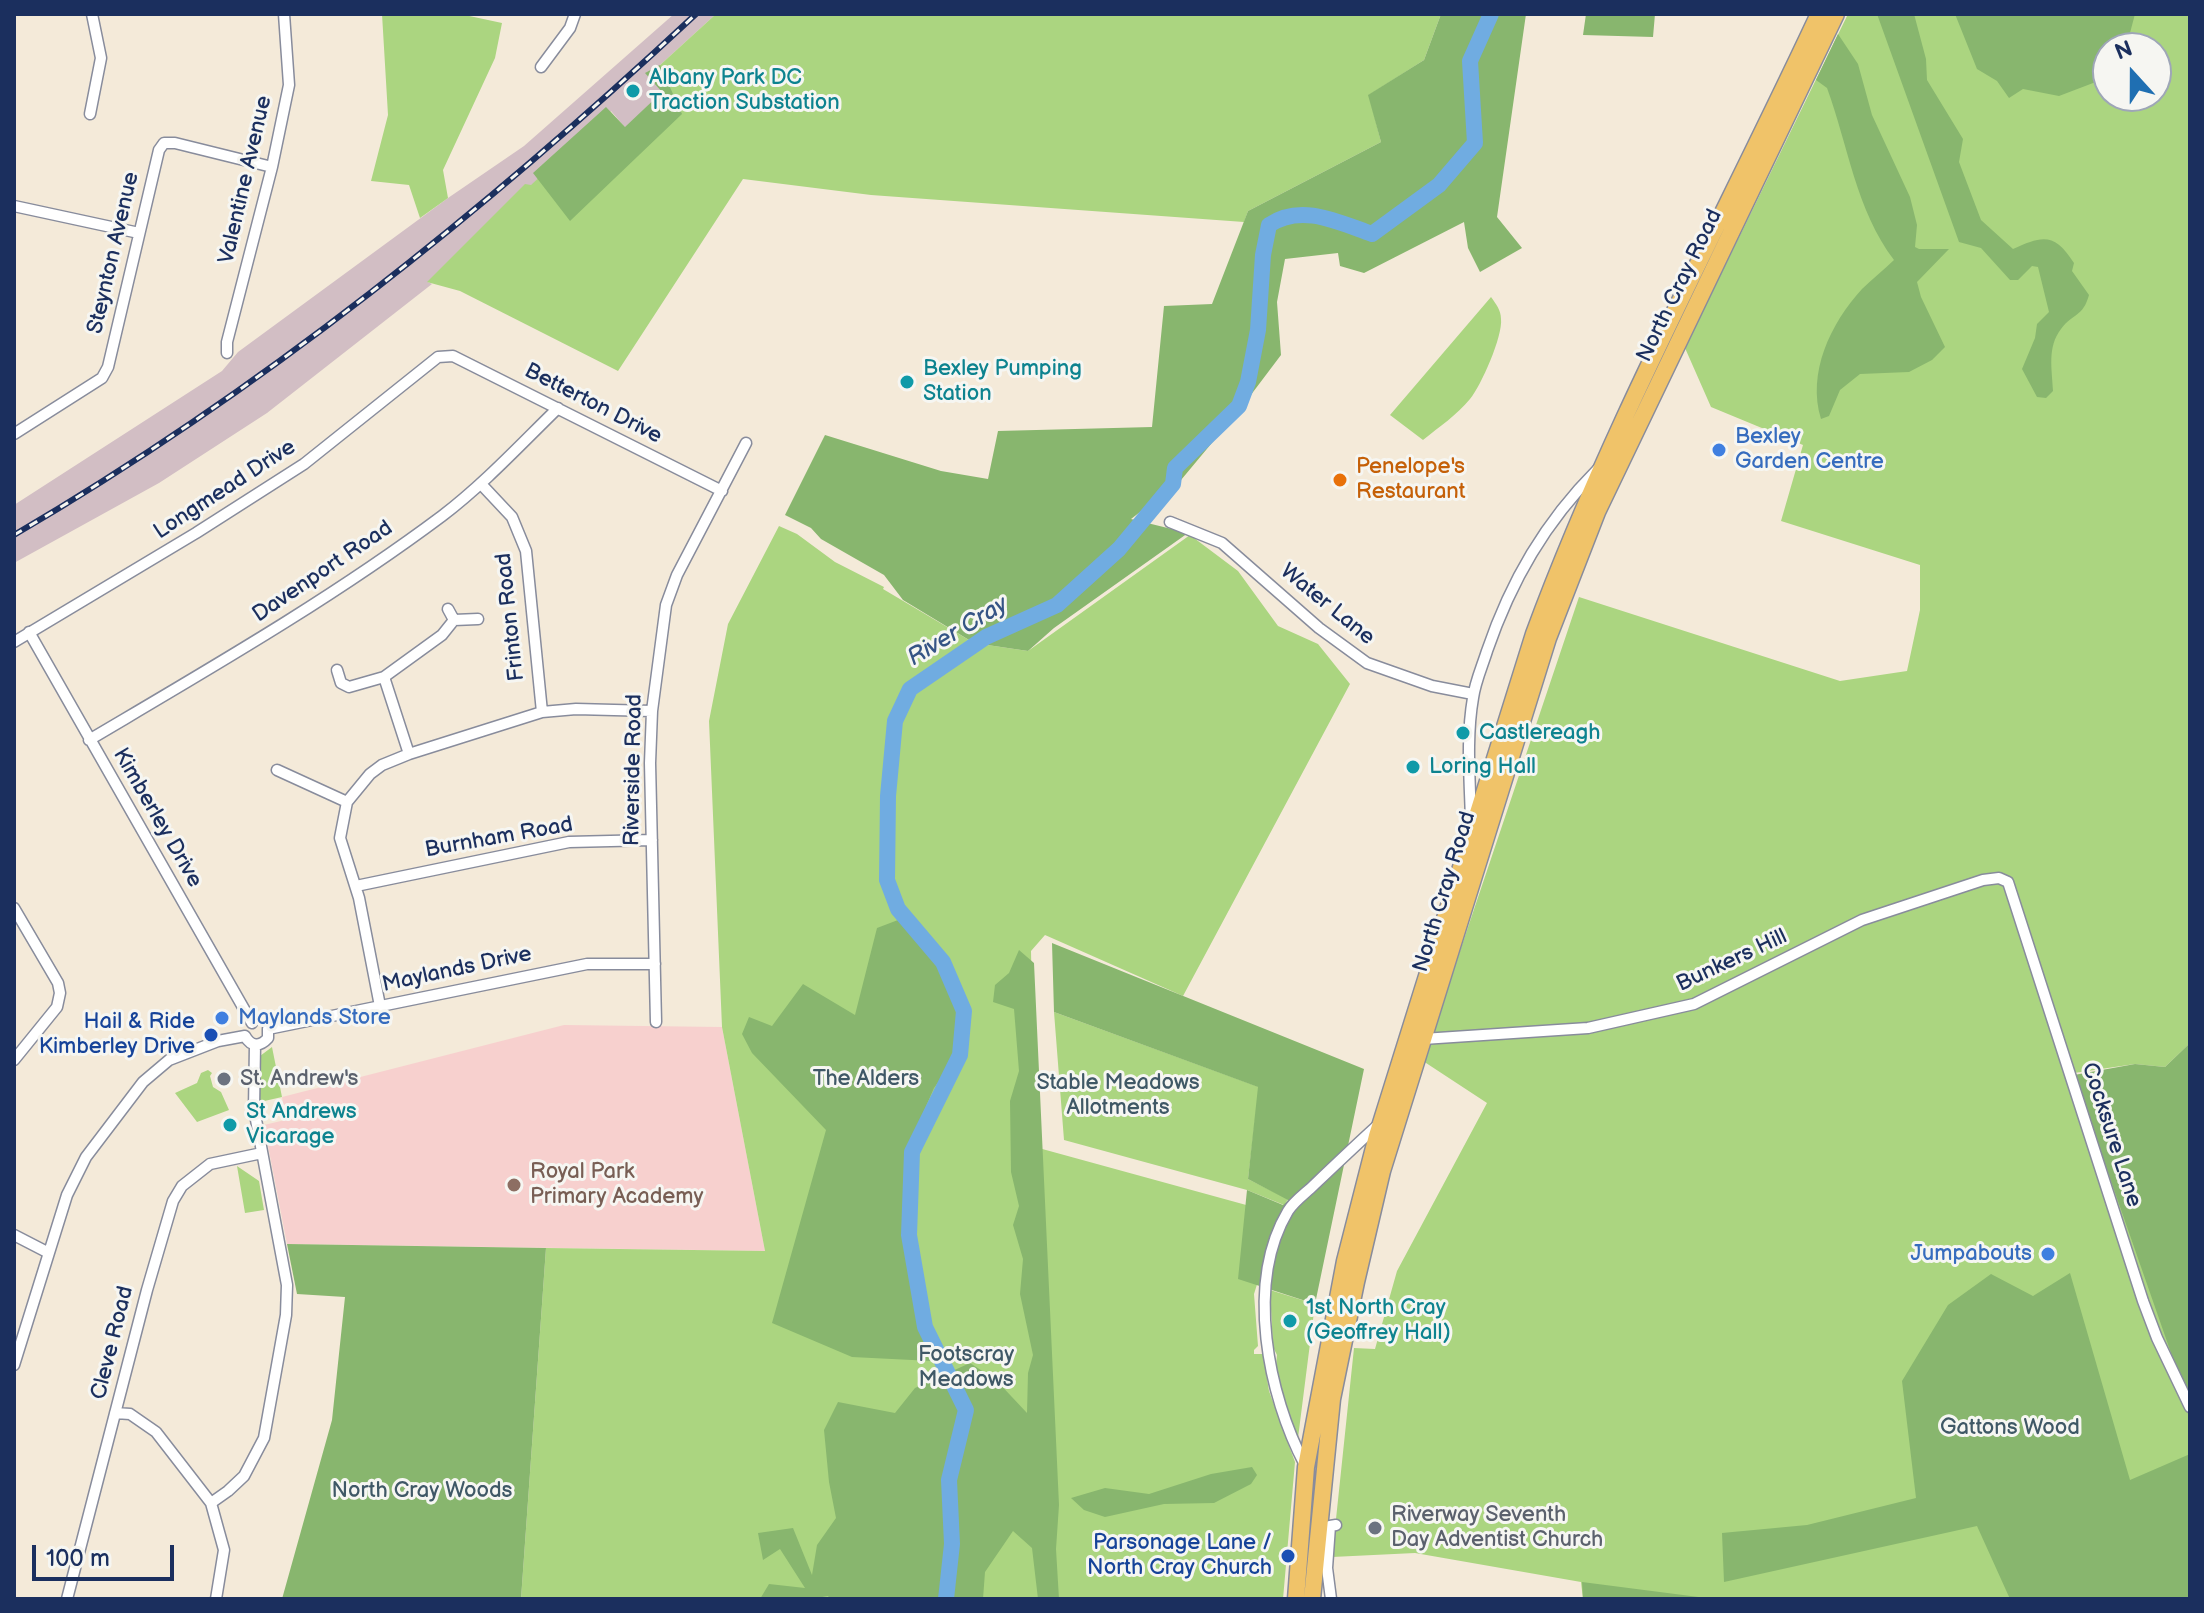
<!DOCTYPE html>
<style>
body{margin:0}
#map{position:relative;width:2204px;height:1613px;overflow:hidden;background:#f4ead9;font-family:"Balsamiq Sans",sans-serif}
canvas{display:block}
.frame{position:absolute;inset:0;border:16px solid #1b2f5e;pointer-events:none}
.north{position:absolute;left:2092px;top:32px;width:80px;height:80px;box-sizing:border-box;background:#f6f6f2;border:2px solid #9ea6b7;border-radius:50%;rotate:339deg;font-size:22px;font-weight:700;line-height:32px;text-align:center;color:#1b2f5e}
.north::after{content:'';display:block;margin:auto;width:28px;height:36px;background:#1f6fb2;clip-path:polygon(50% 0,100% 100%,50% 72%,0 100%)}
.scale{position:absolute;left:32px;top:1545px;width:142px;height:36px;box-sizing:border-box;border:4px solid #1b2f5e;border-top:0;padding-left:10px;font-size:24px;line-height:28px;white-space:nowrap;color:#1b2f5e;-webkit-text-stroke:6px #f6f6f2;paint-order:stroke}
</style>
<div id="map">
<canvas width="2204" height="1613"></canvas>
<div class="frame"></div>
<div class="north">N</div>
<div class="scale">100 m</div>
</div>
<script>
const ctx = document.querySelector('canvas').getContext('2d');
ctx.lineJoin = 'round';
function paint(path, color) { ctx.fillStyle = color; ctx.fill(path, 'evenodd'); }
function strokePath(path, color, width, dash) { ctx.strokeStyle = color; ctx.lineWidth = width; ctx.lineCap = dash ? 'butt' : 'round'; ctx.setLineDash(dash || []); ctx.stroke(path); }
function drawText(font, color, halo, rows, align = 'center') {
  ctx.font = font + ' "Balsamiq Sans",sans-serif'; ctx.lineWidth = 6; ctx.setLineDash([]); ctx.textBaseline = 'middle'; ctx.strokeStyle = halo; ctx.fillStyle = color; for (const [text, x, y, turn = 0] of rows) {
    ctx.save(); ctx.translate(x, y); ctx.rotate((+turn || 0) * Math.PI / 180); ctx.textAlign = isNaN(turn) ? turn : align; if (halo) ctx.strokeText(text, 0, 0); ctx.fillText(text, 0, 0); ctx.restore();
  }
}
const built = new Path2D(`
 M564,1025L722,1027L765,1251L287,1244L264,1125L285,1120L282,1097Z`);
const industrial = new Path2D(`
 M674,14H716L659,66L673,98L633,137L611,111L428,282L432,284L267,413L159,483L14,563V505L222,371L238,352L448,198L524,146Z`);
const green = new Path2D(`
 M382,14H460L502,23L495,58L443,170L448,198L420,218L409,185L371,181L388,115Z
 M716,14H1441L1424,60L1369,95L1381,142L1248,211L1244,222L871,195L743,179L618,371L460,291L427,282L525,184L531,185L610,111L632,136L673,98L659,66Z
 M1848,14H2190V1043L2165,1067L2135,1064L2074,1073L2190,1386V1599H1583L1581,1582L1415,1553L1332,1557L1354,1348L1375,1349L1397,1271L1487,1103L1423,1061L1579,597L1840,681L1907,671L1920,610V565L1781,521L1803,445L1711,407L1685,348ZM2108,48H2156V96H2108Z
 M1491,297C1496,304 1501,310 1501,319C1503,336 1481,386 1470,399C1457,415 1439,427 1423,440L1390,415Z
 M779,526L797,534L835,562L884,587L883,589L974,643L1028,651L1190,535L1238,571L1278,626L1318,644L1350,684L1183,996L1045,935L1031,951L1035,1147L1279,1214L1254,1294L1258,1346L1254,1350V1354H1263L1269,1391L1295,1462L1283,1599H521L546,1248L765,1251L722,1027L709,721L728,624Z
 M1054,1012L1259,1087L1248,1179L1288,1199L1284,1205L1247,1190L1064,1140Z
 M272,1047L282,1097L260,1102V1056Z
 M208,1070L212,1073L210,1076L213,1087L221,1092L229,1110L197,1122L175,1093L197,1083L201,1073Z
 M237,1166L259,1181L264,1210L245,1213Z
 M1270,1290L1315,1304L1298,1438C1288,1412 1273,1383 1277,1355L1273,1347Z`);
const forest = new Path2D(`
 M1441,14H1526L1497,217L1522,248L1480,272L1468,248L1464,222L1364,273L1340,266L1338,253L1285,259L1277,302L1281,355L1241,408L1151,516L1149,505L1131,519L1188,533L1054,628L1028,651L974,643L903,600L884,575L821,539L811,528L785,515L825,435L941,471L988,479L998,431L1152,427L1164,306L1212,304L1248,211L1381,142L1368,95L1424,60Z
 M1586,14H1655L1653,37L1583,35Z
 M1877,14H1914L1926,59L1927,80L1963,139L1959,162L1981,220L2013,249C2043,235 2055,233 2074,263L2072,271L2089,295C2083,317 2073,313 2061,329C2047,347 2052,369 2053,391L2046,398L2037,397L2022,369L2035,338L2037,324L2049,312L2038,267L2032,266L2018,280H2010L1981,248L1959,242Z
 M1955,14H2135L2126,48H2108V71L2101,80L2059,96L2023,89L2009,98L1997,81L1977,69Z
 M1838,34L1858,64L1872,115L1910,197L1917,225L1915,247L1919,249H1949L1917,282L1921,297L1945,347L1932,360L1909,372L1860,374L1840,390L1829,416L1821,419C1807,373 1830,324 1862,289C1872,279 1884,270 1894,260C1856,210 1848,145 1827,88L1816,80Z
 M660,65L682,114L570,221L533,173L606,107L625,127L662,92L645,73Z
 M898,920L939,960L958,1006L952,1063L934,1088L910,1143L908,1246L916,1311L932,1361L852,1357L772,1323L826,1130L752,1053L742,1034L749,1017L772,1026L803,984L855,1015L877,928Z
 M1052,943L1364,1069L1315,1304L1238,1279L1247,1190L1283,1205L1288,1200L1248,1179L1258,1087L1054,1012Z
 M1019,950L1034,963L1059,1505L1056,1549L1059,1599H1038L1032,1548L1013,1531L985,1572L983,1599H830L828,1596L811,1599H760L769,1584L805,1588L780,1549L763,1560L758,1533L793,1528L812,1575L817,1545L836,1518L829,1482L824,1430L838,1402L895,1413L915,1388L970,1363L996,1380L1027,1413L1028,1373L1033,1355L1020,1294L1023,1259L1013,1225L1019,1206L1011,1172L1010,1101L1019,1071L1014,1009L993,1002L995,985L1009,973Z
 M2190,1043V1398L2178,1373L2074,1075L2135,1064L2165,1067Z
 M287,1244L546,1248L521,1599H282L332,1420L345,1297L297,1294Z
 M2070,1273L2130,1480L2190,1454V1599H2010L1977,1526L1724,1582L1722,1533L1807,1525L1916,1498L1902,1381L1948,1305L1991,1274L2033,1296Z
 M1252,1467L1257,1475L1251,1484L1214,1503L1164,1504L1105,1517L1084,1510L1071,1498L1105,1488L1149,1494L1211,1474Z
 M1582,1582L1714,1599H1583Z`);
const river = new Path2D(`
 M946,1599L952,1544L949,1480L966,1410L925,1327L909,1235L912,1152L960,1055L964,1011L943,962L898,909L887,880L888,796L895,721L910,689L986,637L1057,605L1119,549L1173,484L1175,468L1239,406L1248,382L1258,330L1263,255L1269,225C1301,203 1338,222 1372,234L1439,185L1475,143L1470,61L1491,14`);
const street = new Path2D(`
 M541,67L570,28L575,14
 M90,114L101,58L92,14
 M14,206L139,233
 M227,353V342L272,167L289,85L284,14
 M14,434L102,378L108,367L159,150L164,143H175L272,167
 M481,484L512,517L526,551L542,712
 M1170,522L1222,543L1319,628L1367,663L1432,686L1473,694
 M448,609L454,620
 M29,632L252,1023
 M14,642L196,533L304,464L438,357L453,356L722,491
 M337,670L341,683L349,687L384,677
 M89,740C209,669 331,599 442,516C484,484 520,445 558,408
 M409,754L384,677L442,635L454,620L478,619
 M277,770L347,802
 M1471,821C1470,781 1466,738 1473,698C1475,682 1482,667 1487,651C1511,581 1545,522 1598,469
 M356,886L569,842L652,840
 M14,908L58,983L60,993L57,1007L14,1060
 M380,1006L359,898L340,838L347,802L370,774L382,765L409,754L542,712L576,709L652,711
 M656,1022L650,763L652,711L666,605L677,575L746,443
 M268,1029L587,964H655
 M245,1036C251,1047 260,1047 268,1038V1029
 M1423,1039L1588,1028L1694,1004L1862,920L1983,880L1999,878L2008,882L2143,1301L2157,1338L2190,1407
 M14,1235L47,1252
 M14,1365L67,1195L86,1157L143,1082L169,1060L218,1041L245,1036
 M115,1413L130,1414L156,1432L211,1503L224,1550L216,1599
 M1305,1465C1268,1395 1245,1283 1288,1211C1294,1201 1306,1193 1314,1185C1335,1165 1356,1145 1377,1126
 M211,1503L228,1491L244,1476L264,1438L286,1315L287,1285L254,1109L255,1045
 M67,1599L147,1290L173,1201L182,1186L210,1164L262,1153
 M1331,1599L1327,1568L1330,1526L1336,1525`);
const primary = new Path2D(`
 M1296,1599L1306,1467L1345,1261L1377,1136L1534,634C1613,420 1723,220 1819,14
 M1312,1599L1332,1399L1356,1282L1382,1171L1548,638L1597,512L1836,14`);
const rail = new Path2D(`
 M14,535C262,390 486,210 696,14`);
const markers = [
 [633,91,8,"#0f9aa8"],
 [907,382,8,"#0f9aa8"],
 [1719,450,8,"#3f7fe0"],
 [1340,480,8,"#e8710a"],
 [1463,733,8,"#0f9aa8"],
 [1413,767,8,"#0f9aa8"],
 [222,1018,8,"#3f7fe0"],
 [211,1035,8,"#1a4fb4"],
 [224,1079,8,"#6b7280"],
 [230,1125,8,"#0f9aa8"],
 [514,1185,8,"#8d6e63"],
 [2048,1254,8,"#3f7fe0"],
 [1290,1321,8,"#0f9aa8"],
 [1375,1528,8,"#6b7280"],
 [1288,1556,8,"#1a4fb4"]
];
const cultureNames = [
 ["Albany Park DC",649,78],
 ["Traction Substation",649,103],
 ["Bexley Pumping",923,369],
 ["Station",923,394],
 ["Castlereagh",1479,733],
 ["Loring Hall",1429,767],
 ["St Andrews",246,1112],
 ["Vicarage",246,1137],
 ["1st North Cray",1306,1308],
 ["(Geoffrey Hall)",1306,1333]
];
const streetNames = [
 ["Valentine Avenue",246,180,-77],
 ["Steynton Avenue",114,253,-77],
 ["North Cray Road",1680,286,-64],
 ["Betterton Drive",593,404,27],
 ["Longmead Drive",225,490,-33],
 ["Davenport Road",323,572,-34],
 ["Water Lane",1327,605,39],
 ["Frinton Road",511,617,-96],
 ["Riverside Road",634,770,-89],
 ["Kimberley Drive",157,818,60],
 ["Burnham Road",499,838,-10],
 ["North Cray Road",1445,892,-73],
 ["Bunkers Hill",1732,961,-25],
 ["Maylands Drive",457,970,-12],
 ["Cocksure Lane",2111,1135,72],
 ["Cleve Road",113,1343,-76]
];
const shopNames = [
 ["Bexley",1735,437],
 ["Garden Centre",1735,462],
 ["Maylands Store",238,1018],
 ["Jumpabouts",2032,1254,"right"]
];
const foodNames = [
 ["Penelope's",1356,467],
 ["Restaurant",1356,492]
];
const transitNames = [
 ["Hail & Ride",195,1022],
 ["Kimberley Drive",195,1047],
 ["Parsonage Lane /",1272,1543],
 ["North Cray Church",1272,1568]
];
const worshipNames = [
 ["St. Andrew's",240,1079],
 ["Riverway Seventh",1391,1515],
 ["Day Adventist Church",1391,1540]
];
const parkNames = [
 ["The Alders",866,1079],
 ["Stable Meadows",1118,1083],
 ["Allotments",1118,1108],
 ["Footscray",966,1355],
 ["Meadows",966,1380],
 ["Gattons Wood",2010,1428],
 ["North Cray Woods",422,1491]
];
const educationNames = [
 ["Royal Park",530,1172],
 ["Primary Academy",530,1197]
];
const waterNames = [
 ["River Cray",958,632,-31]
];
paint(built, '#f7d0ce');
paint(industrial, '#d2bec4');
paint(green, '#abd580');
paint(forest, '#88b66e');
strokePath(river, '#70ace1', 16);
strokePath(street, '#888c9c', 13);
strokePath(primary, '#888c9c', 19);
strokePath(street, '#fff', 10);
strokePath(primary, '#f0c369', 16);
strokePath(rail, '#1b2f5e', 6);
strokePath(rail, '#f6f6f2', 3, [9]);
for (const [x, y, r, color] of markers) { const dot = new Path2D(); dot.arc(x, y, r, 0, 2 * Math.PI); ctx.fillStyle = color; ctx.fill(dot); strokePath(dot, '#f6f6f2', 3); }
drawText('22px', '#0d838f', '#f6f6f2', cultureNames, 'left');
drawText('22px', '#1b2f5e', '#f6f6f2', streetNames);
drawText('22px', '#366cbe', '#f6f6f2', shopNames, 'left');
drawText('22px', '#c56008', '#f6f6f2', foodNames, 'left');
drawText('22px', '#164399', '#f6f6f2', transitNames, 'right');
drawText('22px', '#5b616d', '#f6f6f2', worshipNames, 'left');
drawText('22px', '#3f5866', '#f6f6f2', parkNames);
drawText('22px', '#785e54', '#f6f6f2', educationNames, 'left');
drawText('italic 24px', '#355485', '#f6f6f2', waterNames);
</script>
